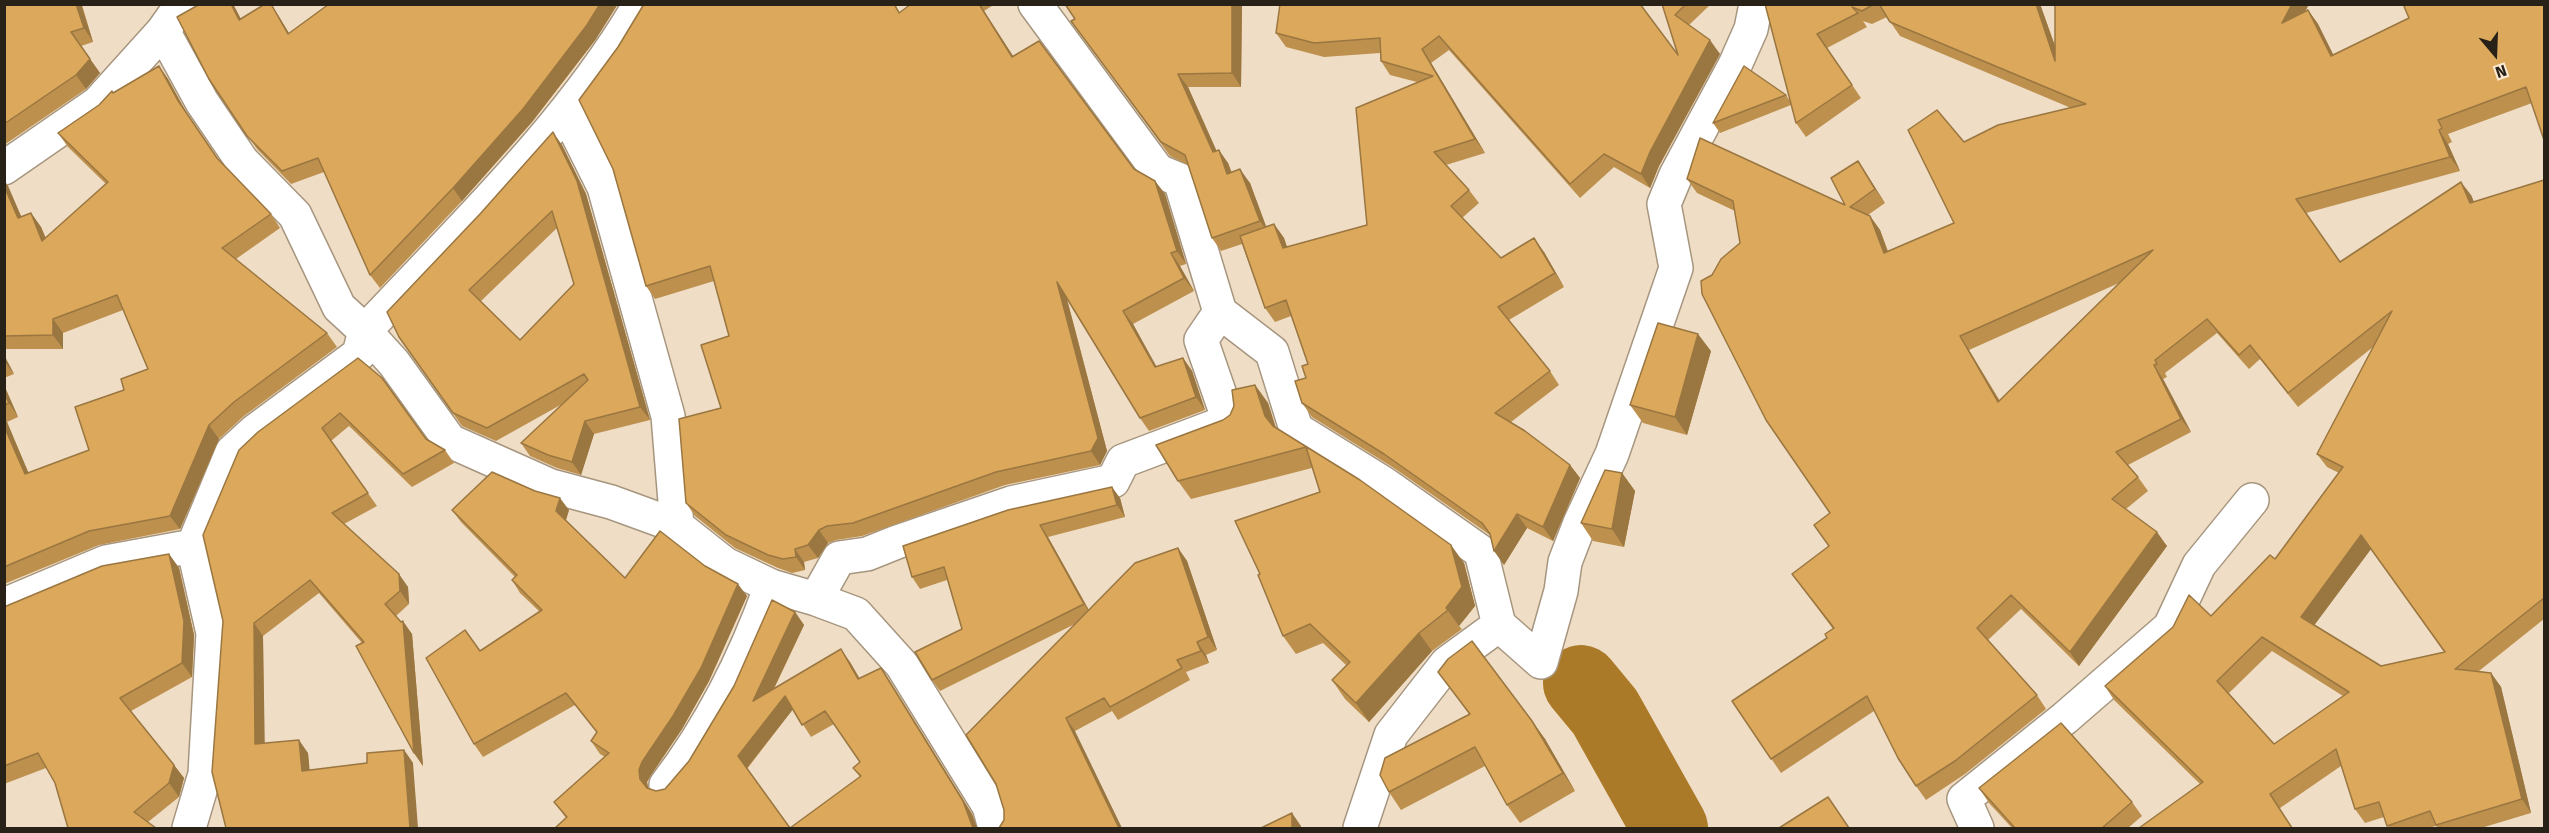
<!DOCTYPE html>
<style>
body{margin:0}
#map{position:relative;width:2549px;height:833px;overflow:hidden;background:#efddc5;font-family:"Fira Sans",sans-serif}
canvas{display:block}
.frame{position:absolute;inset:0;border:6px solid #282118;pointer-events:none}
.north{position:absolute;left:2465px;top:24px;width:60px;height:60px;-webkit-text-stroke:4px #fcead2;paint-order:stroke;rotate:161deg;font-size:16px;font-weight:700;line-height:24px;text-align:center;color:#282118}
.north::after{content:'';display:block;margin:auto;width:21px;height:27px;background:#282118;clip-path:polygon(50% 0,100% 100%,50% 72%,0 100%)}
</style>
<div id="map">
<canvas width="2549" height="833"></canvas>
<div class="frame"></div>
<div class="north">N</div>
</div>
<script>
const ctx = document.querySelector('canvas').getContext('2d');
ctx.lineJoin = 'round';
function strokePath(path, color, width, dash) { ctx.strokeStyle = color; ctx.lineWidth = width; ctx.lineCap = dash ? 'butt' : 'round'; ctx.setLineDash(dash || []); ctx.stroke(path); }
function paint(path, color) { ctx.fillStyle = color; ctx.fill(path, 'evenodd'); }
const river = new Path2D(`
 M1581,683L1605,712L1670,828`);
const minor = new Path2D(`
 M1035,4L1158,171L1180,180L1220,312L1272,352L1296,429L1383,483L1481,552L1499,625L1541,662L1561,591L1565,562L1580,523L1612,454L1676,268L1664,204L1676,175L1735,65L1751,29L1756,4
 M163,31L202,102L242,161L295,215L339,307L365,331L394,363L450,441L551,486L611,502L677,526L725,564L771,586L816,599L856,614L902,665L989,806L995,828
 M567,113L604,187L668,416L677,526
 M4,168L98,103L163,31L175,14L193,4
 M816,599L839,558L867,554L897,542L1011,503L1113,481L1123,461L1229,421L1201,340L1220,312
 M4,605L106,562L193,546
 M666,785C711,726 746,656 771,586
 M189,828L205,774L213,633L193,546L232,452L255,431L359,354L365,331C462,227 568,127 640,4
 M1360,828L1391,735L1447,663L1499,625
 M1977,828L1964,799L2065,718L2170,627L2199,565L2252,500`);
const wall = new Path2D(`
 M4,4H85L82,5L93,42L81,46L100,73L86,89L4,145Z
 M200,4H233L241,19L278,15L289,33L596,39L532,122L462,201L380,288L370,275L324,172L291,184L257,149L209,79Z
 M644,4H895L900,13L911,4H995L984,11L1013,56L1134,169L1155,181L1165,194L1186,264L1180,266L1194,291L1133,324L1156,367L1183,358L1192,371L1205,410L1149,431L1140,418L1067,299L1107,451L1100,465L1005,485L862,536L836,540L828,543L818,558L804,562L805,570L792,573L778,568L735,548L695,516L686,503L721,408L729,336L714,281L655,299L646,286L618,47Z
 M1065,4H1242L1241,87H1188L1216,151L1228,163L1232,173L1250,183L1266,227L1274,224L1284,238L1287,247L1367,225L1417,82L1390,75L1381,61L1380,53L1324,57L1286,47L1276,33L1280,4L1678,55L1662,4H1711L1689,25L1720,54L1659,166L1650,188L1614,167L1580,198L1449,50L1431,63L1485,153L1446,165L1469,190L1479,203L1462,218L1501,258L1544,252L1564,287L1509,320L1550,371L1559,385L1511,422L1570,465L1580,478L1553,541L1527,528L1504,565L1490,535L1394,468L1312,417L1302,403L1308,364L1291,316L1275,322L1265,308L1242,244L1221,251L1212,238L1188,165L1170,156L1081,34L1075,19Z
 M1765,4H2040L2055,46V4H2309L2305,12L2308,10L2318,24L2333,55L2544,4L2532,103L2448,134L2452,142L2448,144L2460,171L2306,213L2340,262L2471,195L2474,202L2544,180V619L2479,671L2491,673L2501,687L2531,813L2481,828H2438L2436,826L2428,828H2389L2384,817L2365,823L2355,809L2341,766L2280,808L2200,784L2114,700L2105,686L2211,616L2275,559L2339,473L2327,467L2317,454L2373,347L2298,407L2260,359L2249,369L2217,333L2165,373L2167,377L2163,379L2191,432L2128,465L2138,477L2148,491L2126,509L2167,546L2079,666L2021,609L1988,640L2037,695L2046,709L1965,774L1926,800L1916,786L1874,711L1781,773L1732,701L1827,638L1833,629L1792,574L1829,546L1814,525L1830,513L1712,275L1740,243L1735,211L1697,193L1687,179L1845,205L1858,161L1885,203L1868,215L1870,216L1880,230L1888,251L1954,223L1964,142L2071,108L1900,36L1887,17L1872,24L1863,21L1867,27L1827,48L1861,98L1806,137L1796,123L1791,105L1720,133L1713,123L1786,95L1790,101ZM2119,283L2000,401L1969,350ZM2371,549L2444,652L2381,666L2314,625ZM2272,651L2343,696L2274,744L2229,693Z
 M159,66L168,79L186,112L218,159L271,214L280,228L236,259L327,333L337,347L244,416L219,439L180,529L99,545L4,584V385L18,417L7,422L28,473L89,450L124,390L148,369L123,310L63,333V349H4V180L8,186L21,217L31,213L41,227L46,238L106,184L68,147L58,133L99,105L113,93Z
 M562,145L586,194L650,420L594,434L581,475L557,468L530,456L521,443L564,403L496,441L462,426L399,337ZM557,228L574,284L520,340L481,301Z
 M1711,351L1687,435L1643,423L1630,405Z
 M4,355L14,374L4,378Z
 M382,378L426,439L445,450L454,463L412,487L349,426L331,441L377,506L344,524L408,587L409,604L396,616L412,634L423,766L414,753L362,643L319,593L263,636L264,744L308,753L309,770L367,763L404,750L413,763L226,828L239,450Z
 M1255,385L1268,403L1276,428L1360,480L1464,563L1475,606L1459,626L1462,629L1432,651L1369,722L1345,699L1332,680L1346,665L1323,643L1296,654L1283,636L1260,574L1320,492L1312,468L1191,499L1178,481L1223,420L1230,415Z
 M1622,473L1635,491L1624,547L1593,541L1581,523Z
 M1120,498L1125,517L1048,537L1089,610L1178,548L1187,561L1217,650L1206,655L1209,663L1186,672L1190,680L1118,720L1112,711L1075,731L1004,820L1075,624L940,691L932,680L962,629L947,580L920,589L912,577L903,546Z
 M452,510H569L566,520L625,578L705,566L747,596L709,681L682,729L651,775L647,782L648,788L656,791L665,789L689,761L795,612L804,625L774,689L850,662L859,678L889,680L972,814L977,828H555L566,818L554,802L605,757L600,754L591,741L597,733L575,705L483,757L474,744L480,651L540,612L520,593L512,580L515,577L461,522ZM793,709L811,737L834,724L860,762L853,768L860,777L790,828L747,769Z
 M169,554L179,568L194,635L192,677L131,711L174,765L184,778L179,797L148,822L55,783L46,768L4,784V607Z
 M1438,672L1532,721L1545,739L1575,791L1520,823L1507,805L1485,766L1401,810L1389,792L1469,714Z
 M1979,788L2132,802L2142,816L2128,828H2012L1989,803Z`);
const shadedWall = new Path2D(`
 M76,4H81L93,42L84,28Z
 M231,4H233L248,33L239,20Z
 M271,4L278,15L297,47L288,34Z
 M600,4H618L596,39L532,122L462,201L453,188Z
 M980,4L984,11L1022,70L1012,57Z
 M1232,4H1242L1241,87L1232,73Z
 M2036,4H2040L2065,74L2055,61Z
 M2292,4H2309L2291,37L2282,23Z
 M2308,10L2318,24L2341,70L2331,56Z
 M1710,40L1720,54L1659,166L1650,188L1641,174L1650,152Z
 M1422,49L1431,63L1485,153L1475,139Z
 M90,59L100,73L86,89L76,75Z
 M159,66L168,79L186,112L177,99Z
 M1178,74L1188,87L1223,165L1213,152Z
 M2439,130L2448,144L2460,171L2450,157Z
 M553,132L562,145L586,194L650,420L640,407Z
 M1219,150L1228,163L1237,187L1227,174Z
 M1858,161L1885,203L1875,189Z
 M1240,169L1250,183L1269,234L1260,221Z
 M4,180L8,186L28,232L18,218L4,186Z
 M1155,181L1165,194L1186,264L1177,251Z
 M2461,182L2471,195L2480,217L2470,203Z
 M31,213L41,227L52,255L42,241Z
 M1870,216L1880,230L1893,267L1884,253Z
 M1274,224L1284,238L1292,262L1283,248Z
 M1534,238L1544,252L1564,287L1555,273Z
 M1171,253L1180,266L1194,291L1184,278Z
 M1057,282L1066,296L1107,451L1100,465L1091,451Z
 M1123,311L1133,324L1164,380L1155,367Z
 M53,319L63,333V349L53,335Z
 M1698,334L1711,351L1687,435L1675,417Z
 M1960,336L1969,350L2008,416L1998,402Z
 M4,355L14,374L4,361Z
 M1183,358L1192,371L1205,410L1196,397Z
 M2154,365L2163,379L2191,432L2181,419Z
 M4,385L18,417L9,403L4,393Z
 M1255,385L1268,403L1278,435L1265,416Z
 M4,419L7,422L35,488L25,474L4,426Z
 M585,421L594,434L581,475L572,462Z
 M209,425L219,439L180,529L170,516Z
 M1570,465L1580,478L1553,541L1543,527Z
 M1622,473L1635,491L1624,547L1612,529Z
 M1112,487L1120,498L1125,517L1117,505Z
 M560,498L569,510L565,523L556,511Z
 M1517,514L1527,528L1504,565L1494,551Z
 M1040,525L1048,537L1092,616L1084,604Z
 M819,530L828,543L818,558L808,545Z
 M2157,532L2167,546L2079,666L2070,652Z
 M2361,535L2371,549L2310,631L2301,617Z
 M1451,545L1464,563L1475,606L1459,626L1446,608Z
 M1178,548L1187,561L1217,650L1208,637Z
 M795,549L804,562L805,570L796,557Z
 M169,554L179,568L194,635L192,677L182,663Z
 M399,574L408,587L409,604L400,591Z
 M738,584L747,596L709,681L682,729L651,775L647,782L649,792L640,779L639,770L642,762Z
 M795,612L804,625L762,713L753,701Z
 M403,621L412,634L423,766L414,753Z
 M254,623L263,636L265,758L255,744Z
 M1419,633L1432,651L1369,722L1356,703Z
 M1197,642L1206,655L1209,663L1201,651Z
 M841,649L850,662L867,691L858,679Z
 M881,668L889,680L972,814L977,828H973Z
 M2491,673L2501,687L2531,813L2522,799Z
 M785,696L794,708L746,769L738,756Z
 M1066,718L1075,731L1122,828H1119Z
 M1532,721L1545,739L1575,791L1563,773Z
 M299,740L308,753L311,784L302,771Z
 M404,750L413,763L418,828H410Z
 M174,765L184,778L179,797L169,783Z
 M1292,813L1301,826V828H1292Z`);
const building = new Path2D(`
 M4,4H76L84,28L71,32L90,59L76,75L4,124Z
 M200,4H231L239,20L265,4H271L288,34L329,4H600L587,25L523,109L453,188L370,275L318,158L282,171L247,136L209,79L177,17Z
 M644,4H894L899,13L911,4H979L1012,57L1039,41L1134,169L1155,181L1177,251L1171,253L1184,278L1123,311L1155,367L1183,358L1196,397L1140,418L1057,282L1098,438L1091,451L996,472L853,523L827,526L819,530L808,545L795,549L796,557L783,559L768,555L726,535L686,503L679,419L721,408L701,345L729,336L710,266L646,286L613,169L579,100L618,47Z
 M1065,4H1232V73L1178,74L1213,152L1219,150L1227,174L1240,169L1260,221L1212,238L1185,155L1161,142L1071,21L1075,19Z
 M1280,4H1640L1678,55L1662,4H1686L1675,15L1710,40L1650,152L1641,174L1604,154L1570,184L1439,36L1422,49L1475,139L1434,152L1469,190L1451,206L1501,258L1534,238L1555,273L1498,307L1550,371L1495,413L1525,431L1570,465L1543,527L1517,514L1494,551L1490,534L1482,523L1384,454L1302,403L1295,381L1306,378L1302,366L1308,364L1286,300L1265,308L1240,236L1274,224L1283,248L1367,225L1356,108L1433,76L1381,61L1380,38L1314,43L1276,33Z
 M1765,4H1874L1862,11L1852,7L1858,13L1817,34L1852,85L1796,123Z
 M1879,4H2036L2055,61V4H2292L2282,23L2308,10L2331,56L2409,18L2403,4H2544V140L2526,87L2438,120L2442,128L2439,130L2450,157L2296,199L2340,262L2461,182L2470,203L2544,180V598L2455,669L2491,673L2522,799L2436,825L2430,811L2387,826L2379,802L2355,809L2336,749L2270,794L2292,828H2139L2203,782L2105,686L2173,627L2189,595L2211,616L2270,555L2275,559L2343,467L2317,454L2392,311L2288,393L2250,345L2239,355L2207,319L2155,360L2157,364L2154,365L2181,419L2116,452L2138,477L2112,499L2157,532L2070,652L2011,595L1977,628L2037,695L1955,761L1916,786L1898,758L1867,696L1771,759L1732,701L1827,638L1825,634L1834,628L1792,574L1829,546L1814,525L1830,513L1766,420L1702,294L1701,281L1712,275L1721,259L1740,243L1733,201L1687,179L1700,138L1845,205L1831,178L1858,161L1875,189L1850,207L1870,216L1884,253L1954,223L1908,130L1937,110L1964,142L1998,125L2086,104L1890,22ZM2153,250L1998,402L1960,336ZM2361,535L2445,652L2381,666L2301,617ZM2262,637L2349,692L2274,744L2217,681Z
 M159,66L177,99L217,158L271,214L222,248L327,333L234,402L209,425L170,516L89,531L4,567V426L25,474L89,450L75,407L124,390L121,379L148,369L117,295L53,319V335L4,336V186L18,218L31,213L42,241L108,182L58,133L99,105L112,91L113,93Z
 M1744,66L1786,95L1713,123Z
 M553,132L577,181L640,407L585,421L572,462L548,455L521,443L588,380L584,374L487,428L453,413L399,337L387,312L480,214ZM552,211L574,284L520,340L469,290Z
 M1658,323L1698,334L1675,417L1630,405Z
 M358,358L382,378L426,439L445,450L403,474L340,413L322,428L368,493L332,513L399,574L400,591L385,604L401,622L403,621L414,753L356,646L364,642L310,580L254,623L255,744L299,740L302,771L367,763V753L404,750L410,828H226L212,772L223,621L203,535L239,450L258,432Z
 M1255,385L1265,416L1273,426L1360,480L1451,545L1462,587L1446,608L1448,610L1419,633L1356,703L1332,680L1350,662L1310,624L1283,636L1258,575L1260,574L1235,521L1320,492L1306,447L1178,481L1156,445L1223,420L1230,415L1234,406L1232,390Z
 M4,393L9,403L4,405Z
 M1605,470L1622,473L1612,529L1581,523Z
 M492,472L535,491L560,498L556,511L625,578L660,531L705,566L738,584L701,668L673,716L642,762L639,770L640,779L647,788L656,791L665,789L689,761L734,686L772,600L795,612L753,701L841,649L858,679L881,668L963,801L973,828H555L567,817L554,802L609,753L591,741L597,732L566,693L474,744L426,658L465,630L480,651L542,610L512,580L517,575L452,510ZM785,696L802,725L825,711L860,762L853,768L861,776L790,828L738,756Z
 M1112,487L1117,505L1040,525L1084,604L932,680L915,652L962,629L944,567L912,577L903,546L1008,510Z
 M1178,548L1208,637L1197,642L1201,651L1177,660L1182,668L1110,707L1104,698L1066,718L1119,828H999L1004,820V810L996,784L966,735L1135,563Z
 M169,554L184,621L182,663L120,698L174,765L169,783L134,812L156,828H68L55,783L38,753L4,766V607L102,566Z
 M1472,641L1532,721L1563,773L1507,805L1475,747L1389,792L1380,775L1385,758L1470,714L1438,672L1448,659Z
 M2061,723L2132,802L2102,828H2015L1979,788Z
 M1828,797L1849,828H1779Z
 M1292,813V828H1261Z`);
strokePath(river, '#ab7a28', 76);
strokePath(minor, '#a7967f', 36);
strokePath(minor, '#fff', 33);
paint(wall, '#bd904e');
paint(shadedWall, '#9a7640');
paint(building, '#dca85b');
strokePath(building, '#9a7640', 1.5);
</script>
